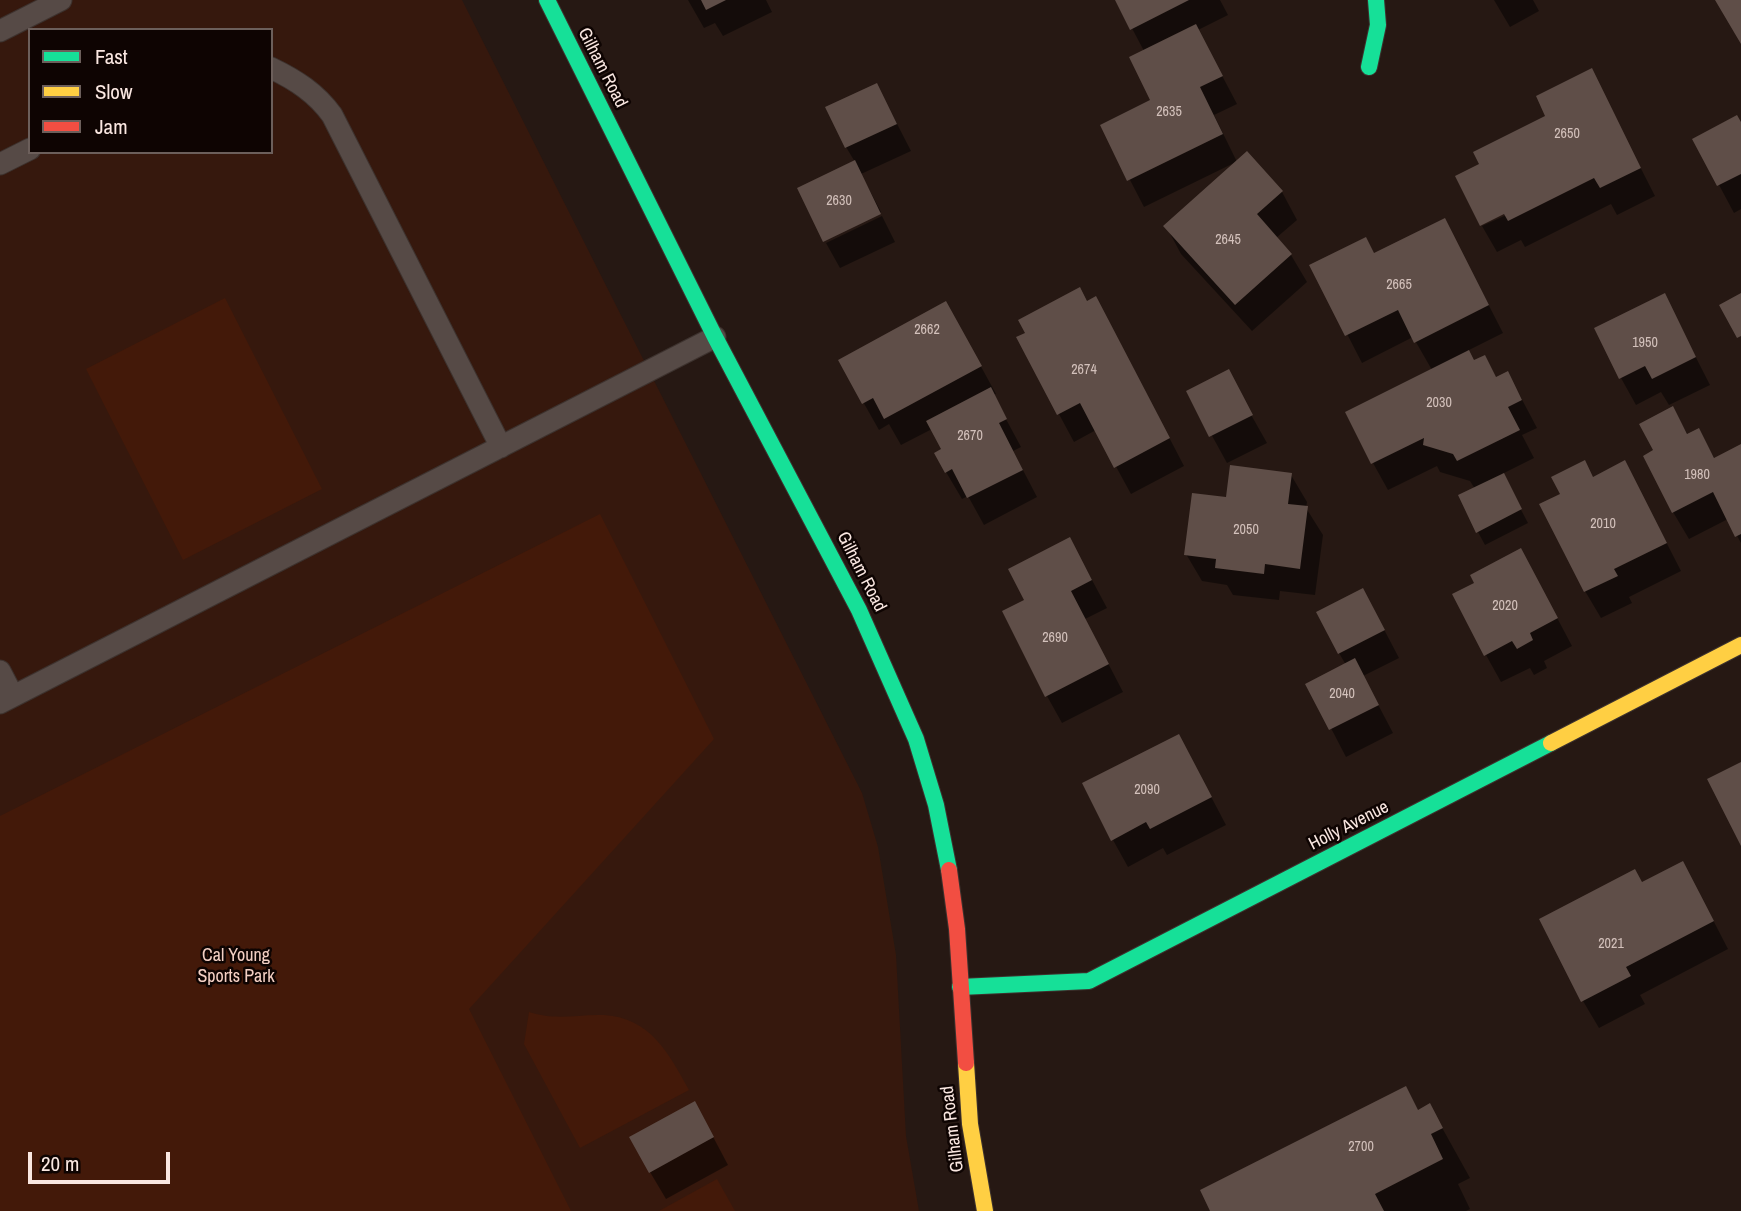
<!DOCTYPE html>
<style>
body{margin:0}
#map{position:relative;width:1741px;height:1211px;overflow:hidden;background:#261813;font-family:"Archivo Narrow",sans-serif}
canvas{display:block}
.legend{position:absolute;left:28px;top:28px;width:245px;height:126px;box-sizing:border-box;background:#0e0402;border:2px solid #6c5f5b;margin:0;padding:9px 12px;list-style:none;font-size:21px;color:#fae7e1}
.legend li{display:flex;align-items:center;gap:14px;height:35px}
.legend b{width:35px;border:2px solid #6c5f5b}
.scale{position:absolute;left:28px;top:1152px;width:142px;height:32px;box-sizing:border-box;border:4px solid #fae7e1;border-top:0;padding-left:9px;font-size:21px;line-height:24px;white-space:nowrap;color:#fae7e1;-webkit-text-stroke:5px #0e0402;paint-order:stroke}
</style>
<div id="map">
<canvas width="1741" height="1211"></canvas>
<ul class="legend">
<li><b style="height:9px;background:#16e098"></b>Fast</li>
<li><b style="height:9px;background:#ffcf43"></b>Slow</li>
<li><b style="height:9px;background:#f24e42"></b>Jam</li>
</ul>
<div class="scale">20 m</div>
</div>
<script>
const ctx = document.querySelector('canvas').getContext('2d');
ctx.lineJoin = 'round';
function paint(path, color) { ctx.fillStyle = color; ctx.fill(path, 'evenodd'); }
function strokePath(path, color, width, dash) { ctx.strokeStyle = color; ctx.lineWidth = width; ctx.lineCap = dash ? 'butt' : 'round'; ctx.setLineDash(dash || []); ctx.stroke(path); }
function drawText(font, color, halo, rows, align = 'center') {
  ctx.font = font + ' "Archivo Narrow",sans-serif'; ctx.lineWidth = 5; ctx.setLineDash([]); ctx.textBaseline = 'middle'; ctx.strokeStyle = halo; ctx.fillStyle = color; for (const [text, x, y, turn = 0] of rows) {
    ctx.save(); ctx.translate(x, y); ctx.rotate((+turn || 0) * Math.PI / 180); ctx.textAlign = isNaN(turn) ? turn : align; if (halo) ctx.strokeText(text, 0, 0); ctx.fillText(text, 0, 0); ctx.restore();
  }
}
const built = new Path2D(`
 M0,0H462L862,793L878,847L896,955L906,1136L919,1211H0ZM30,30H271V152H30Z`);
const green = new Path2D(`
 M225,298L322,489L183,560L86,369Z
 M600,514L714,739L469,1009L571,1211H0V816Z
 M529,1012C557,1021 577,1014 604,1015C651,1018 669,1054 689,1090L580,1148L524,1044Z
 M717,1179L735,1211H659Z`);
const shadow = new Path2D(`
 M688,0H766L772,12L723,36L715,23L704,28Z
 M1117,0H1220L1228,15L1198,30L1237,104L1214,115L1237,162L1247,153L1282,192L1297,220L1276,238L1291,255L1307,282L1252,331L1181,254L1166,226L1234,163L1144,207L1102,126L1153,101L1144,51Z
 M1494,0H1533L1539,11L1510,27Z
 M1591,71L1655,196L1617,215L1611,204L1525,247L1521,240L1497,252L1482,226L1513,212L1481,164L1547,117Z
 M877,85L911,151L861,174L881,212L824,240L855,162L846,147Z
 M1741,125V209L1734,213L1695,140Z
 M882,216L895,242L840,268L826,243Z
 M1445,220L1503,333L1467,351L1474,363L1497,379L1508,373L1537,428L1522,435L1534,458L1502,474L1528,523L1485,545L1478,532L1475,489L1470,481L1440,472L1437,466L1388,490L1373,463L1432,370L1413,337L1362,363L1312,266L1375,255Z
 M1664,295L1710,385L1669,405L1661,392L1636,405L1621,378Z
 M1087,303L1111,326L1184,466L1131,494L1096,430L1074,442L1018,338Z
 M961,330L996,394L993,395L1021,447L1013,451L1037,497L984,525L968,496L962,499L946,472L943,450L932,429L901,445L889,424L879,430L840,361Z
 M1188,392L1241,397L1267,443L1227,463Z
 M1673,409L1688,435L1698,430L1715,459L1741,446V543L1728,519L1689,539L1673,512L1655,451Z
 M1625,462L1681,571L1629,597L1632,603L1601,618L1585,591Z
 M1291,475L1307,502L1306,508L1323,535L1315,595L1280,591L1279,600L1233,595L1227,585L1202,581L1186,554L1227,499Z
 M1070,539L1107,608L1085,619L1123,692L1062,723L1047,696L1026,600Z
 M1536,578L1572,646L1544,661L1547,668L1534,675L1530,668L1501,682L1486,655Z
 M1378,618L1399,658L1363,676L1393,733L1346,757L1308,684L1346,665L1339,653Z
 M1179,736L1226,825L1167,855L1163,848L1128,867L1113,840Z
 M1642,884L1698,891L1728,949L1640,995L1645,1004L1599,1028L1583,1001Z
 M1430,1106L1470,1178L1458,1184L1470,1209L1466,1211H1212Z
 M710,1131L728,1165L666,1199L650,1172Z`);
const building = new Path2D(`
 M701,0H726L706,10Z
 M1115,0H1189L1130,30Z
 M1715,0H1741V44Z
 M1196,24L1223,76L1200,87L1223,134L1127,181L1100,125L1150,100L1129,57Z
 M1592,68L1641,168L1600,188L1594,178L1508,221L1504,214L1480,226L1455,176L1479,164L1473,152L1545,116L1536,96Z
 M877,83L897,124L845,148L825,107Z
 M1737,115L1741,122V174L1717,186L1692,139Z
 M1247,151L1283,191L1257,214L1292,254L1235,305L1163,226Z
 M855,160L881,214L823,242L797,188Z
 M1445,218L1489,305L1414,343L1398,310L1345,336L1309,265L1366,237L1374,253Z
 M1080,287L1087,301L1096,296L1170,438L1114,468L1080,403L1057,415L1016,337L1025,333L1018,320Z
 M1665,293L1696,357L1652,379L1645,366L1619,379L1594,328Z
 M1741,293V336L1737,338L1719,305Z
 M946,301L982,366L884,419L873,398L862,404L838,360Z
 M1469,350L1474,360L1485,355L1496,377L1508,371L1522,400L1508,407L1520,430L1457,461L1453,454L1423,445L1424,438L1371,464L1345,412Z
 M1229,369L1253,415L1209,437L1186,391Z
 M991,387L1007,419L999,423L1023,470L967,498L952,469L945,473L934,453L941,449L926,421Z
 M1673,406L1687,434L1699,428L1714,458L1741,444V534L1735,537L1713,492L1672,513L1643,456L1653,450L1639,424Z
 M1585,460L1593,477L1625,460L1667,543L1614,569L1618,576L1584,592L1539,504L1560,494L1551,477Z
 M1230,465L1292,473L1288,504L1308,506L1300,569L1265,564L1264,574L1215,568L1216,559L1184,555L1192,493L1226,497Z
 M1504,473L1522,509L1476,533L1458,495Z
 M1070,537L1092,580L1071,591L1109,664L1045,697L1002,611L1024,600L1008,569Z
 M1521,548L1558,618L1530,633L1533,640L1517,649L1512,641L1484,656L1452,594L1474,583L1470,575Z
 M1363,588L1385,630L1338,654L1316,612Z
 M1355,658L1379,705L1329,730L1305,684Z
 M1179,734L1212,797L1150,829L1146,822L1111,841L1082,783Z
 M1741,762V846L1707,779Z
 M1683,861L1714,921L1626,967L1631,976L1581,1002L1539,919L1635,869L1642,882Z
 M1406,1086L1418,1110L1430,1103L1443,1128L1431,1134L1443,1159L1375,1194L1384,1211H1210L1200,1190Z
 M695,1101L714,1137L649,1173L629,1137Z`);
const lane = new Path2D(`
 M0,31L61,0
 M271,68C296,80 316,93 332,115L501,447
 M0,164L30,149
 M0,671L13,696
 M0,703L715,337`);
const fast = new Path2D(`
 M547,0L715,337L859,610L916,739L936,805L949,870
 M1369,67L1378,25L1376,0
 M960,987L1089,981L1551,743`);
const slow = new Path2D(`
 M1551,743L1741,645
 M966,1063L970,1124L985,1211`);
const jam = new Path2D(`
 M949,870L957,929L966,1063`);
const numberNames = [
 ["2635",1169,112],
 ["2650",1567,134],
 ["2630",839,201],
 ["2645",1228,240],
 ["2665",1399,285],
 ["2662",927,330],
 ["1950",1645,343],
 ["2674",1084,370],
 ["2030",1439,403],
 ["2670",970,436],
 ["1980",1697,475],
 ["2010",1603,524],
 ["2050",1246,530],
 ["2020",1505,606],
 ["2690",1055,638],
 ["2040",1342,694],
 ["2090",1147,790],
 ["2021",1611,944],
 ["2700",1361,1147]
];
const streetNames = [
 ["Gilham Road",602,68,63],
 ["Gilham Road",861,572,63],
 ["Holly Avenue",1349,826,-27],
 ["Gilham Road",953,1129,-97]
];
const parkNames = [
 ["Cal Young",236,956],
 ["Sports Park",236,977]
];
paint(built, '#36180d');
paint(green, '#431909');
paint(shadow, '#0007');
paint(building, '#5f4e48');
strokePath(lane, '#3d322e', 23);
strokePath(fast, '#3d322e', 18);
strokePath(slow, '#3d322e', 18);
strokePath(jam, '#3d322e', 18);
strokePath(lane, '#564a46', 21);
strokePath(fast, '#16e098', 16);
strokePath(slow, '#ffcf43', 16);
strokePath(jam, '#f24e42', 16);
drawText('14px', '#d3c1bb', null, numberNames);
drawText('18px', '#fae7e1', '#0e0402', streetNames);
drawText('18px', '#f4d0c4', '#0e0402', parkNames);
</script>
